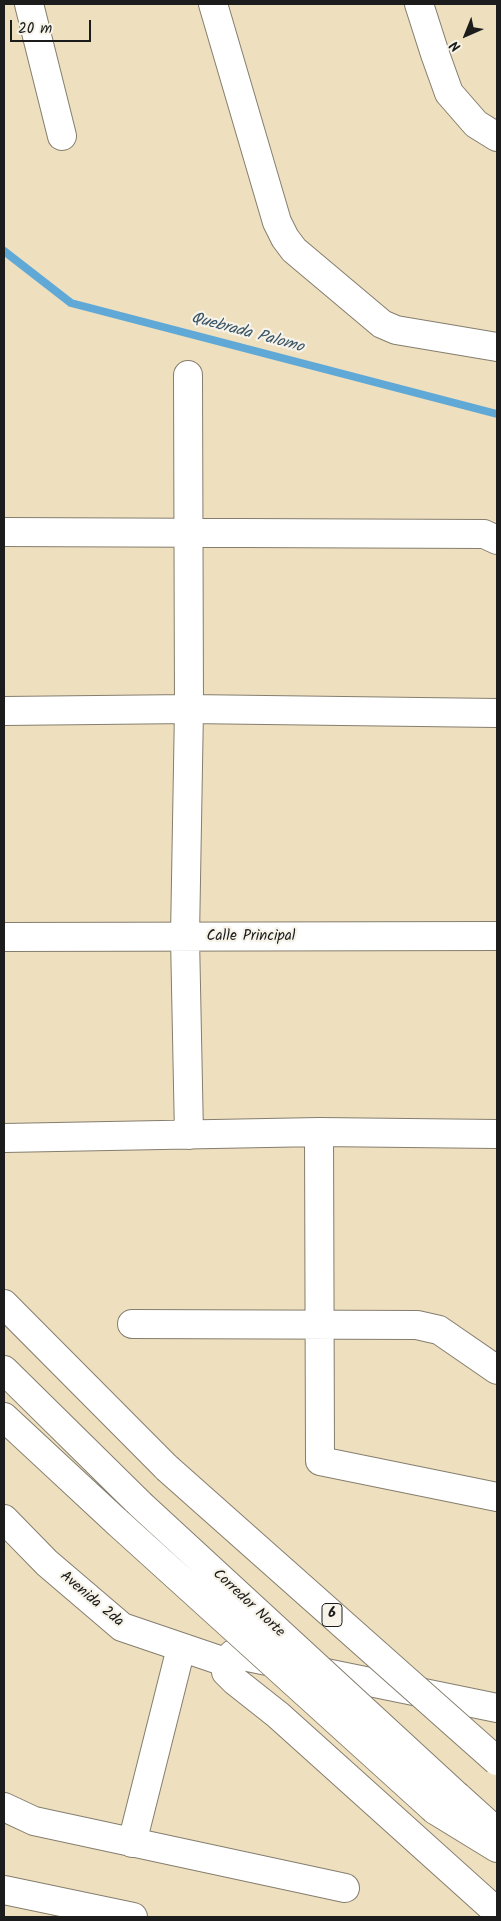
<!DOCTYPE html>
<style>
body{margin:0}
#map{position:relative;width:501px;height:1921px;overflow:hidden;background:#eedfbf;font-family:Kalam,sans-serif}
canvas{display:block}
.frame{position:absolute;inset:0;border:5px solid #1c1c1c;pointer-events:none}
.north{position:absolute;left:441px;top:10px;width:50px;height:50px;-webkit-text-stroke:4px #f7f3e8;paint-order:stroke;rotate:224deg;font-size:14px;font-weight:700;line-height:20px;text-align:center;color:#1c1c1c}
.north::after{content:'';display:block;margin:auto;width:18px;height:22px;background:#1c1c1c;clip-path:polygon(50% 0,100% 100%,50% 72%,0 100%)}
.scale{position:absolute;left:10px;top:20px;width:81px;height:22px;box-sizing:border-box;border:2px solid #1c1c1c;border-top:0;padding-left:6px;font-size:15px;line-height:18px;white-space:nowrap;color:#1c1c1c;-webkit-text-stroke:4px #f7f3e8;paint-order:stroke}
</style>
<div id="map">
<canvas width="501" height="1921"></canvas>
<div class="frame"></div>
<div class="north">N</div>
<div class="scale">20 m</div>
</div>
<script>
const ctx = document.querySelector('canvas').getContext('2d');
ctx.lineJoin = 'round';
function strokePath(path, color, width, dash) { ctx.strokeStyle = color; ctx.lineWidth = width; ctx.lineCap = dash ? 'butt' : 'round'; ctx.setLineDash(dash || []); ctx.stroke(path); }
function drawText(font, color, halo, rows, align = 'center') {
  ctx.font = font + ' Kalam,sans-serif'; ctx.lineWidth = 4.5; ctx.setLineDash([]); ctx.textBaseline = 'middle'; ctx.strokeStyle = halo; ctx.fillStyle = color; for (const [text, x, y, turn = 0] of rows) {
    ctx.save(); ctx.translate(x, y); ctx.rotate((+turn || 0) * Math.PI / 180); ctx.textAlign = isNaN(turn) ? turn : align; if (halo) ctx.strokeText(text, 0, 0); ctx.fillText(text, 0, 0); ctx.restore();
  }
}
const stream = new Path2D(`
 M4,251L71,303L497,414`);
const minor = new Path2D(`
 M29,4L62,136
 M213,4L277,222L285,238L294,250L382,324L396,330L497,347
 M419,4L435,54L449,93L476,124L497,137
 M188,375L189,709L185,937L189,1135
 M4,532L484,534L497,540
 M4,711L189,709L497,713
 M4,937L497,936
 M319,1132L320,1461L497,1497
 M4,1138L319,1132L497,1134
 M132,1324L417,1325L439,1330L497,1370
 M4,1519L47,1563L122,1627L225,1662
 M225,1662L226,1672L235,1681L278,1715L497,1912
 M225,1662L233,1654L497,1708
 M4,1807L34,1821L345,1888
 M132,1843L181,1648
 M4,1890L133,1917`);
const highway = new Path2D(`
 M4,1304L167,1468
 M4,1370L140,1504
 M4,1417L117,1522
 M457,1796L497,1832
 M435,1810L497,1848`);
const highwayBridge = new Path2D(`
 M167,1468L497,1761
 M140,1504L457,1796
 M117,1522L435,1810`);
const shields = [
 [332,1615,20]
];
const shieldNames = [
 ["6",332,1615]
];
const streetNames = [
 ["Calle Principal",251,937],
 ["Avenida 2da",91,1600,40],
 ["Corredor Norte",248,1604,43]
];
const waterNames = [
 ["Quebrada Palomo",247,334,15]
];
strokePath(stream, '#60a9d7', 8);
strokePath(minor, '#857e6e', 30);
strokePath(highway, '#857e6e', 30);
strokePath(minor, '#fff', 28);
strokePath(highway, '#fff', 28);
strokePath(highwayBridge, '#857e6e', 30, []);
strokePath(highwayBridge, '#fff', 28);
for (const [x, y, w] of shields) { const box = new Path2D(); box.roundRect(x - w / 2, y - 11.5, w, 23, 4); ctx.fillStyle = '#f7f3e8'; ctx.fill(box); strokePath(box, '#1c1c1c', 1); }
drawText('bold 14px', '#1c1c1c', null, shieldNames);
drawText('15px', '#1c1c1c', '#f7f3e8', streetNames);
drawText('italic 16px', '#375467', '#f7f3e8', waterNames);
</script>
